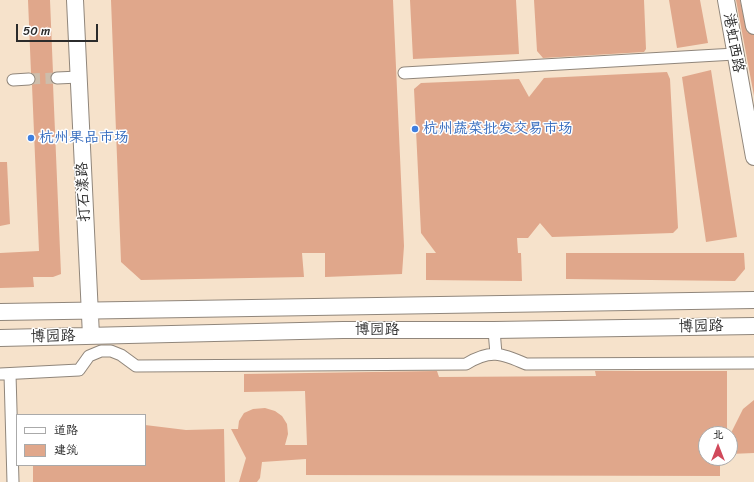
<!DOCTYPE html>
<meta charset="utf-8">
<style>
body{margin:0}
#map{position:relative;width:754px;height:482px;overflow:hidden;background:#f6e2cb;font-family:Sriracha,"LXGW WenKai TC",sans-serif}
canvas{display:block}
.legend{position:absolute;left:16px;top:414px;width:130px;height:52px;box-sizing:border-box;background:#fff;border:1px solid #aaa;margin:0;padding:5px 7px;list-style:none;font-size:12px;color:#2b2b2b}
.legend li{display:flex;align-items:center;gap:8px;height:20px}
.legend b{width:20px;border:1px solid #aaa}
.north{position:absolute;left:698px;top:426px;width:40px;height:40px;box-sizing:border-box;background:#fff;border:1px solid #aaa;border-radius:50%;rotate:0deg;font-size:11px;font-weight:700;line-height:16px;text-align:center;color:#2b2b2b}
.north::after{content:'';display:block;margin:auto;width:14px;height:18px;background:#d1495b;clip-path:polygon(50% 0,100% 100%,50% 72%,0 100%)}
.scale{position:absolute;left:16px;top:24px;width:82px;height:18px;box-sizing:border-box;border:2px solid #2b2b2b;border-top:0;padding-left:5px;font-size:12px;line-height:14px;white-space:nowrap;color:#2b2b2b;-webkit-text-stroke:3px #fff;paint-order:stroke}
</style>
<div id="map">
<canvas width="754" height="482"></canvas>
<ul class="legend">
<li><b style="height:5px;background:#fff"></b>道路</li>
<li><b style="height:11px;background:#e0a78b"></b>建筑</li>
</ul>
<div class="north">北</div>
<div class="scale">50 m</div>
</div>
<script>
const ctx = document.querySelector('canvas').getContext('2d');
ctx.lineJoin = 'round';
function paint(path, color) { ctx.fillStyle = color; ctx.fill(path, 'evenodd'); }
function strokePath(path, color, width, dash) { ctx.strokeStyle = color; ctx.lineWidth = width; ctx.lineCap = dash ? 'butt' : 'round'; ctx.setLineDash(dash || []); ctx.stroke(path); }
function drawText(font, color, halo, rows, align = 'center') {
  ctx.font = font + ' Sriracha,"LXGW WenKai TC",sans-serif'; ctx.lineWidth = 3; ctx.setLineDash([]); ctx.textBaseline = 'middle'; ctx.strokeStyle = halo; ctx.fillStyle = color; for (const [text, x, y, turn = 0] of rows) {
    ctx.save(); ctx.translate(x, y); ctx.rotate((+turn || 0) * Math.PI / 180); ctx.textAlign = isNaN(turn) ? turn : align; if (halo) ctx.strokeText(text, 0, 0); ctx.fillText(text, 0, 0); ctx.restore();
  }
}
const building = new Path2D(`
 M28,0H50L53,73L50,78L53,84L61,274L53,277H33L34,287L0,288V253L39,251L32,85L36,79L31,73Z
 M111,0H393L404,246L402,274L325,277V253H302L304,277L141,280L121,262Z
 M410,0H516L519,54L413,59Z
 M534,0H644L646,49L644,52L543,58L537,51Z
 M669,0H700L708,43L677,48Z
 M736,0H740L747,32L754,35V96Z
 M711,70L737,237L706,242L682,77Z
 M667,72L670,79L678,228L673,233L552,237L540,223L528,238H517L518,253H521L522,281L426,280V253H436L421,233L414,89L421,83L519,79L529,97L544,78Z
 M0,162H7L10,224L0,226Z
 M566,253H744L745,269L735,281L566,279Z
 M437,371L439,377L596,376L595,371H727V434H706V458H720V476L306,475V459L262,462L260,478L257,482H239L246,458L231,429H238L239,421L244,413L253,409L265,408L275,411L282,416L287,424L288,434L285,445H307L305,391L244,392V374Z
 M754,400V453L730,454V435L743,409Z
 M145,425L186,430L224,429L225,482H33V465H145Z`);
const streetTunnel = new Path2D(`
 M29,79L57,78`);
const street = new Path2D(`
 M404,73L735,54
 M57,78L79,77
 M13,80L29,79
 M494,330L496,354
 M0,374L79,370L89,356L101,351H111L121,355L136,366L466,364C490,349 501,353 526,364L754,363
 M10,374L13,482`);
const secondary = new Path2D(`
 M75,0L91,336
 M726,0L754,157
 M749,0L754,26
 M0,312L754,300
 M0,338L343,330H494L754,326`);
const markers = [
 [415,129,4,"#3f7fe0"],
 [31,138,4,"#3f7fe0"]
];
const streetNames = [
 ["港虹西路",733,43,80],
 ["打石漾路",84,192,-93],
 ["博园路",701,327,-1],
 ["博园路",377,330],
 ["博园路",53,337,-1]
];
const shopNames = [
 ["杭州蔬菜批发交易市场",423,129],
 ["杭州果品市场",39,138]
];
paint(building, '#e0a78b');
strokePath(streetTunnel, '#cdbdab', 11, [11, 5.5]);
strokePath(street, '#90867b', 13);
strokePath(secondary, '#90867b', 18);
strokePath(street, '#fff', 11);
strokePath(secondary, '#fff', 16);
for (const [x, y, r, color] of markers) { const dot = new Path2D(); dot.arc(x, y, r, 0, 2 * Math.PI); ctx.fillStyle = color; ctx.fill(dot); strokePath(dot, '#fff', 1.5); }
drawText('15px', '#2b2b2b', '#fff', streetNames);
drawText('15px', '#366cbe', '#fff', shopNames, 'left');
</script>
